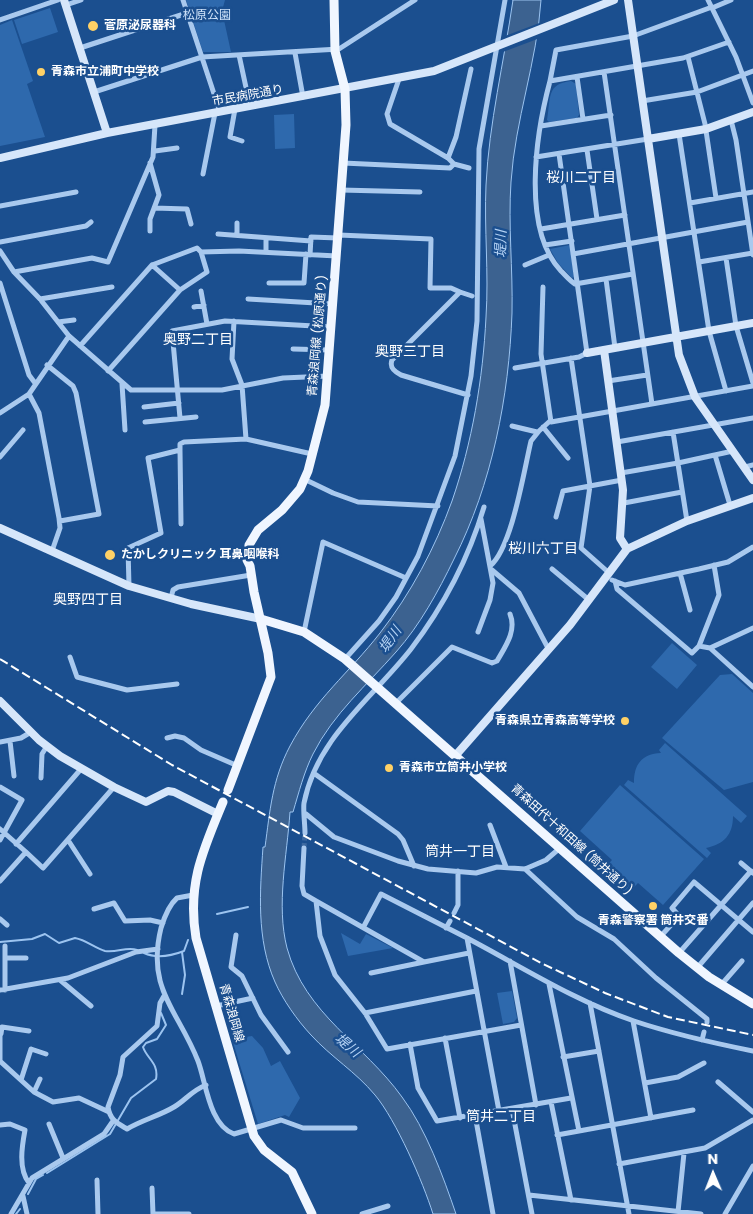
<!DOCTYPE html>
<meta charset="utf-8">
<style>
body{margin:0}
#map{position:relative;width:753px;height:1214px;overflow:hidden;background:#1b4f8f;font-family:Poppins,sans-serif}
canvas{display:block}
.north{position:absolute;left:688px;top:1149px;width:50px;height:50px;-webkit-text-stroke:4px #1b4f8f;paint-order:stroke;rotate:359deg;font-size:14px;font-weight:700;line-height:20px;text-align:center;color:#fff}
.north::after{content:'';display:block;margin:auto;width:18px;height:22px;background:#fff;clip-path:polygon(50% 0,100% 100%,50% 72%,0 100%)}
</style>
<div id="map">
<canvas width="753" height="1214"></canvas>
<div class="north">N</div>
</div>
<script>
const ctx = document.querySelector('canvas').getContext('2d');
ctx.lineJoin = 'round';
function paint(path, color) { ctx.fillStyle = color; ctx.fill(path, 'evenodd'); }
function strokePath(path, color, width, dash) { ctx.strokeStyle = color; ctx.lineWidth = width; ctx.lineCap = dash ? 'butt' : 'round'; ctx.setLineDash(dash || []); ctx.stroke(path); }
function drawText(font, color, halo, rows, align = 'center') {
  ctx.font = font + ' Poppins,"Noto Sans JP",sans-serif'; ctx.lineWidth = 5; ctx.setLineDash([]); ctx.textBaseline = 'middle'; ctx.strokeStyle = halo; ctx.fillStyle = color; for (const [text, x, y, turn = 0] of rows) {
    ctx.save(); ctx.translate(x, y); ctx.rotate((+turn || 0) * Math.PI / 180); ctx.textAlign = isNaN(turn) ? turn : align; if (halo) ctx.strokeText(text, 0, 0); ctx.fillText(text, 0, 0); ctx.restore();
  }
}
const green = new Path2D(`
 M186,0H225L222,11L231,52H203Z
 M50,8L58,32L22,44L14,20Z
 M12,20L33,81L27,84L45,137L0,146V25Z
 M571,81L576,84L579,115L577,118L549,122L547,120C551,98 546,84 571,81Z
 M294,114L295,148L275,149L274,115Z
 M570,245L574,277L572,278L558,263L550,249Z
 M672,643L697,665L677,689L651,667Z
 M732,674L753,693V782L724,790L662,738L720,675Z
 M665,743L747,816L741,823L733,816C733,835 724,844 706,848L711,853L707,858L624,785L628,780L634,783C634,765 641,754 661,753L659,750Z
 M620,785L704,859L663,905L638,883L627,894L602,871L612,860L580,831Z
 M341,933L360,944L366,934L393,948L348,956Z
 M512,991L517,1018L514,1022L503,1024L497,993Z
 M252,1036L263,1048L271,1066L280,1061L300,1098L289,1117L285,1115L258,1124L232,1039Z`);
const water = new Path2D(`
 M513,0H541C537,62 515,120 511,182C508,225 513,269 512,313C509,397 492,484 454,559C438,592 420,625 396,652C367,685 333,714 313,754C304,772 299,792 293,812H290C287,856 276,905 287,948C305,1014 364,1044 402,1097C426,1129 443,1176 456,1214H433C423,1182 396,1120 375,1095C356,1072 331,1057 311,1035C297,1020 283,1000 275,982C256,939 260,891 263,847H265C270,811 272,780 290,746C315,699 349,673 380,633C411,593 435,548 452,501C472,443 483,379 486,317C489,273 484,229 486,185C489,123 504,62 513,0Z`);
const pier = new Path2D(`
 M542,22L540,38L503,52L505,36Z`);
const stream = new Path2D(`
 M217,914L248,907
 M0,942L32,939L45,934L59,943L75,938C86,940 95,948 105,951C117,953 127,946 137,950
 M144,953C157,959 171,956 184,951L188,940
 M182,994L185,975L182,952
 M47,1173L110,1134L131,1098L156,1079C159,1063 147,1059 143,1047L146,1043L157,1039L166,1025L161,1013
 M28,1194L36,1179L43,1175
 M16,1214L20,1209`);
const streetTunnel = new Path2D(`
 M304,848L305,833`);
const street = new Path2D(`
 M183,0L220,112
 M708,0L736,57L753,103
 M66,5L81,0
 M712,8L731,0
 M0,20L58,0
 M80,48L187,13
 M295,53L303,97
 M239,55L250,106
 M688,57L705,124L716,198
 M604,72L652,404
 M577,77L583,119
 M399,79L387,114L390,124L448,158L454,164L469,168
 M550,81L556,50L633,36L712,7
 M94,92L202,57L339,49L415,0
 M642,101L697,92L753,71
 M235,109L230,137L242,141
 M731,120L736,140L753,255
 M541,126L611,115
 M679,134L709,331L726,391
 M587,150L597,219
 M155,151L177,148
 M536,157L648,139
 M448,158L456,137L471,69
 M343,163L450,168L454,164
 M203,174L215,113
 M341,190L420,192
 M690,203L753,192
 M0,206L76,192
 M154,208L187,209L191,224
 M541,229L625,215
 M150,231V219L159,195L150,163
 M218,234L311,241
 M237,235V223
 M339,235L431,239L430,288H451L460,292L392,360C389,368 395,372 401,375L468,395
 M0,242L86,226L91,222
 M545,245L572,241
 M0,251L14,272L40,299L69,336L131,390H222L283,378L328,376
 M266,252V238
 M573,254L748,222
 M310,255L311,237L338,238
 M726,258L736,326L753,383
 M699,262L753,253
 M152,265L180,290
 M525,265L549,255
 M14,272L92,258L108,262L153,157L155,125
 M633,274L575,284C570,281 566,276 561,271C521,229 536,133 550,81L683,58L729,42
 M606,279L615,348
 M0,283L29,375L35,383
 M269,283H304L306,254
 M543,287L541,354L551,422L753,386
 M201,291L207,324
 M460,292L472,296
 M40,299L112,287
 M248,299L333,304
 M194,307L204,305
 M234,321L232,359L242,385L246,439
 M58,322L74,320
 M80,346L152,265L197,248L201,252L239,251L337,256
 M293,349L330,350
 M571,358L590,486L581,548L608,572
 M47,365L73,386L76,393L99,514L60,521
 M515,368L579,357L587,353L559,154
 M108,371L180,290L207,272L201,252
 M608,381L647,375
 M122,384L125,430
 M29,394L39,413L59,518L60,528L52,551
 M144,407L179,403
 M0,413L29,394L69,336
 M180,418L172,331L225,321L332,327
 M145,422L196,417
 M512,426L537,432
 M543,427L568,458
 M673,432L687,521
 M617,442L753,418
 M180,450L181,524
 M715,455L730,505
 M0,457L23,430
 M745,467L753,465
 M621,473L678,463L733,451
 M304,479L333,493L358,502L438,506
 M624,503L682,492
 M556,517L563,491L622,480
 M490,566C512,548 524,470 531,441L539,431L550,421
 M552,569L589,600
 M492,570L519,593L549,650
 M680,573L690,610
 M612,580L625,585L699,569L728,562L753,547
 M615,581L617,589L692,653L699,646L719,595L714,565
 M129,586L128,548L161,533L148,458L180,450V444L184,442L246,439L312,454
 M171,598L173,590L178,587L251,575
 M304,632L323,542L406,578
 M478,632L490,600L493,583L481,519
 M699,646L710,648L753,687
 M710,648L753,628
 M70,657L77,677L127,690L177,684
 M345,659L379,621L396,597L418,556L455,456L471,376L477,321L479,149L505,0
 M395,704L452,647L492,663L497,661C505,647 517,631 510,614
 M167,738L175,736L184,738L201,750L238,766
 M10,741L14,776
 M0,742L21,738L31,732
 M315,774L398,834L403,840L414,866
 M41,778L42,754L47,746
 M0,787L22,800L0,840
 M306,814L334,837L398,861L428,869L476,873L497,867L525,869L546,860L560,848
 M490,825L506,867
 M0,829L26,852L0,881
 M305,833C305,825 303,810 304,803C317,737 372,699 411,649C443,607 469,557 484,507
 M68,840L90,874
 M16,844L81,769
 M304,848L302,886L304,894L316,901L424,962L469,953
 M26,852L43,868L114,787
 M741,863L753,873
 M525,869L577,917L614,939L656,978L707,1019V1022
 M193,895L177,898C169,905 164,918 161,928C146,989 178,1010 198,1061C206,1082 209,1125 234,1134L281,1120L303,1128H355
 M316,901L320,936L335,975L365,1013L387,1049L521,1025
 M94,909L114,903L125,921L150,920L163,923
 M454,913L458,905V871
 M0,919L7,925
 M364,926L381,894L467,938L499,1111
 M446,928L450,921
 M236,935L231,967L242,976L261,1015L288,1052
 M661,936L679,916L672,908L694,882L753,932
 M467,938C522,967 575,1001 634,1021C673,1034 713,1043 753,1051
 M679,953L751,871
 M5,958H26
 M510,961L536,1105
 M697,968L753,903
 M371,973L424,962
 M60,980L91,1006
 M549,984L579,1131L693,1110
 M721,985L742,961
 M0,990L68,978L136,952L158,949
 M5,990V946
 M164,996L160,1003L157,1026L123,1057L120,1075L108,1107C110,1120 117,1123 127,1129C142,1120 159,1116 174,1107C186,1100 191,1091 206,1085
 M590,1003L629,1214
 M216,1006L253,998
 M365,1013L476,991
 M633,1021L651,1118
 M0,1034V1061
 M1,1034L2,1027L29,1031
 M445,1038L460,1118
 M702,1040L704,1032
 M410,1044L418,1088L437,1121L571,1098
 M563,1057L599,1051
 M0,1061L34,1092L40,1079
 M21,1080L31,1049L46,1054
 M718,1082L753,1112
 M645,1083L678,1077L704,1063
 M34,1092L53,1102L79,1098L109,1112
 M551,1102L571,1200
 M512,1109L532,1214
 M475,1115L493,1214
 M49,1124L63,1158
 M0,1125L10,1124L25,1130C22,1146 18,1169 29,1183
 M557,1135L579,1131
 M619,1164L705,1148L753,1120
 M97,1180L98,1214
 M152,1188L153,1214
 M529,1195L701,1214
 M23,1196L27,1214
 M678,1212L684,1153
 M11,1214L32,1178L104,1134L113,1121
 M155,1214H189
 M362,1214L388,1206
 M725,1214L753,1166`);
const secondary = new Path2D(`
 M64,0L107,133
 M628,0L679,355L695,397L753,480
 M648,139L706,129L753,112
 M0,158L107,133L434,71L614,0
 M604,350L623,490L620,538L627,549
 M587,353L753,323
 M0,528L129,586L191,604L261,619
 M0,701L39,740L60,756L114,787L146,802L168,791L174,792L218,814
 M456,755L570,625L627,549L687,521L753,498`);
const primary = new Path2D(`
 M261,619L304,632L345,659L679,953L709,977L753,1004
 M228,790L271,677L268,653L254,592L250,566L247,560L249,545L258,530L282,510L300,489L308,471L325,405L346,125L345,89L335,51L334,0
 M223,802C203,850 187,884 196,938L254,1136L264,1150L292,1172L312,1214`);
const rail = new Path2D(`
 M0,659L172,765L543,964L605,993L668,1017L753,1035`);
const markers = [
 [93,26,6,"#ffd166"],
 [41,72,5,"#ffd166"],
 [110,555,6,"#ffd166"],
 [625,721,5,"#ffd166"],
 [389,768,5,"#ffd166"],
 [653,906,5,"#ffd166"]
];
const parkNames = [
 ["松原公園",207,16]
];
const poiNames = [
 ["菅原泌尿器科",104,26],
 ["青森市立浦町中学校",51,72],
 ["たかしクリニック 耳鼻咽喉科",121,555],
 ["青森県立青森高等学校",615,721,"right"],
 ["青森市立筒井小学校",399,768],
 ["青森警察署 筒井交番",653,921,"center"]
];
const streetNames = [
 ["市民病院通り",248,96,-10],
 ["青森浪岡線 (松原通り)",318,336,-85],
 ["青森田代十和田線 (筒井通り)",571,840,42],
 ["青森浪岡線",231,1013,74]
];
const neighbourhoodNames = [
 ["桜川二丁目",581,178],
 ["奥野二丁目",198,340],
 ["奥野三丁目",410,352],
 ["桜川六丁目",543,549],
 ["奥野四丁目",88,600],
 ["筒井一丁目",460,852],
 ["筒井二丁目",501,1117]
];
const waterNames = [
 ["堤川",502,244,-89],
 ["堤川",391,640,-55],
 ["堤川",347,1046,40]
];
paint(green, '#2e69ad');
paint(water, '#3c6290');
strokePath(water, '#9cc4f0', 1);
paint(pier, '#1b4f8f');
strokePath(stream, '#9cc4f0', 2);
strokePath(streetTunnel, '#3d69a0', 5, [5, 2.5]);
strokePath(street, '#a9c9ee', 5);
strokePath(secondary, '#d6e6fa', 8);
strokePath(primary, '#f0f6ff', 9);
strokePath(rail, '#fff', 2, [9, 4]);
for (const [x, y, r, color] of markers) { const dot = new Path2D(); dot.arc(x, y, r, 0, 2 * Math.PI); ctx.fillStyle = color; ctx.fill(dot); strokePath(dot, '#1b4f8f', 2); }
drawText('12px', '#cfe3fa', '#1b4f8f', parkNames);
drawText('bold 12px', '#fff', '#1b4f8f', poiNames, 'left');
drawText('12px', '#fff', '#1b4f8f', streetNames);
drawText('14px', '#fff', '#1b4f8f', neighbourhoodNames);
drawText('italic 14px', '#b5d3f5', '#1b4f8f', waterNames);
</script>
